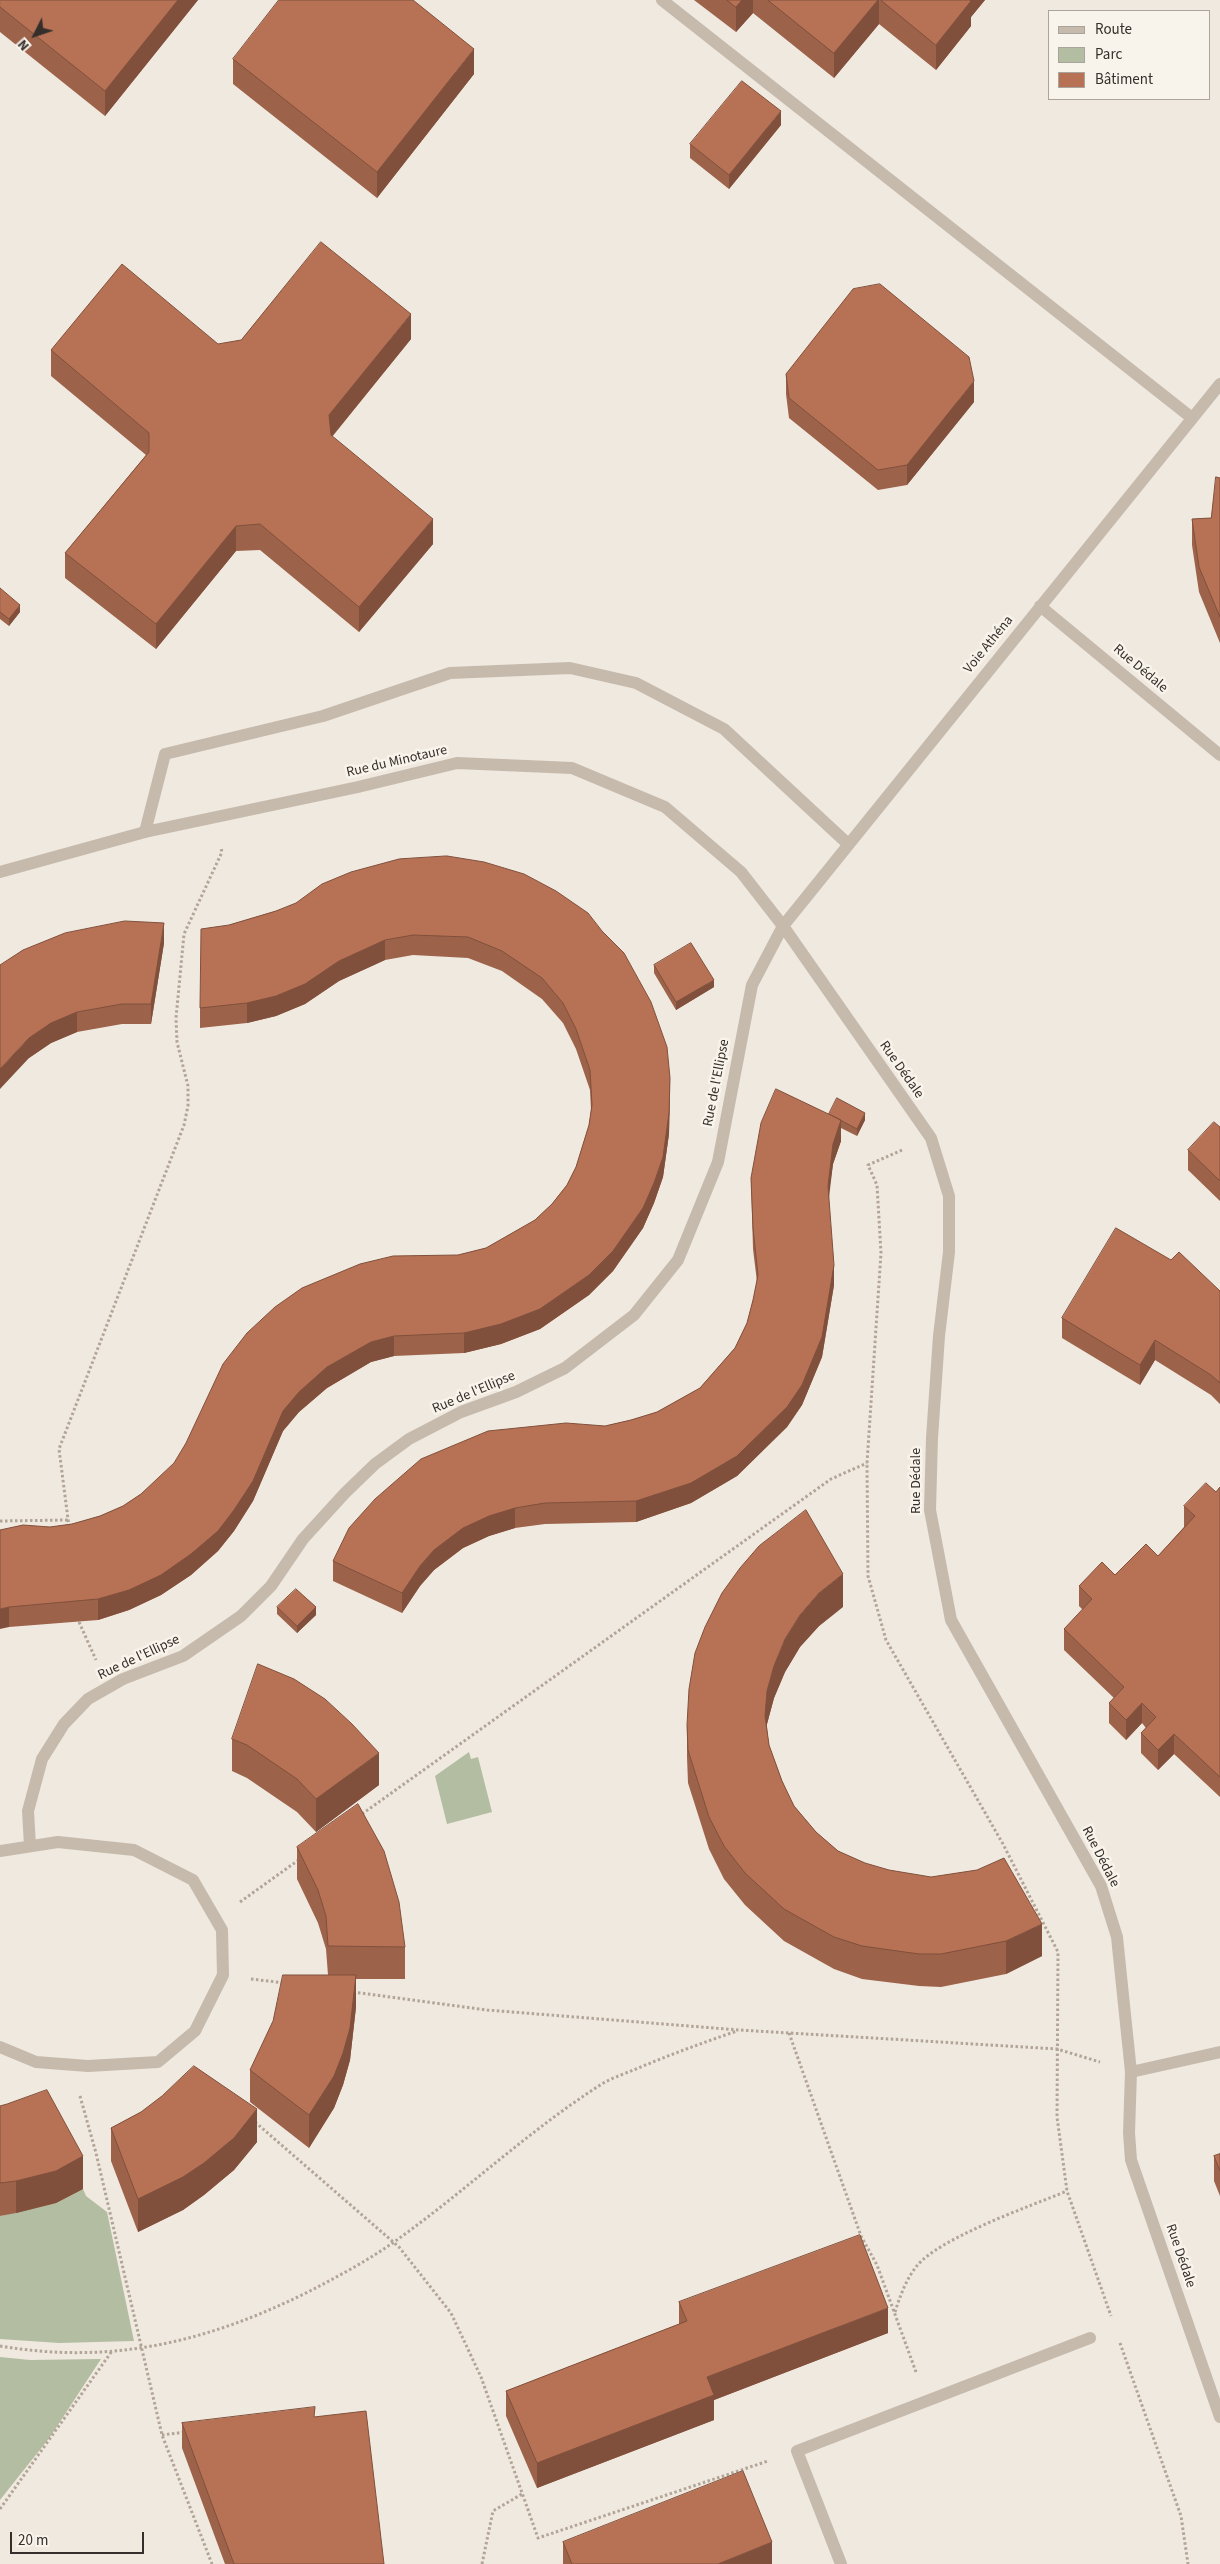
<!DOCTYPE html>
<meta charset="utf-8">
<style>
body{margin:0}
#map{position:relative;width:1220px;height:2564px;overflow:hidden;background:#f0e9df;font-family:"Source Sans 3",sans-serif}
canvas{display:block}
.legend{position:absolute;left:1048px;top:10px;width:162px;height:90px;box-sizing:border-box;background:#f8f3eb;border:1px solid #aaa49e;margin:0;padding:6px 9px;list-style:none;font-size:15px;color:#362e2a}
.legend li{display:flex;align-items:center;gap:10px;height:25px}
.legend b{width:25px;border:1px solid #aaa49e}
.north{position:absolute;left:10px;top:10px;width:50px;height:50px;-webkit-text-stroke:4px #f8f3eb;paint-order:stroke;rotate:229deg;font-size:14px;font-weight:700;line-height:20px;text-align:center;color:#362e2a}
.north::after{content:'';display:block;margin:auto;width:18px;height:22px;background:#362e2a;clip-path:polygon(50% 0,100% 100%,50% 72%,0 100%)}
.scale{position:absolute;left:10px;top:2532px;width:134px;height:22px;box-sizing:border-box;border:2px solid #362e2a;border-top:0;padding-left:6px;font-size:15px;line-height:18px;white-space:nowrap;color:#362e2a;-webkit-text-stroke:4px #f8f3eb;paint-order:stroke}
</style>
<div id="map">
<canvas width="1220" height="2564"></canvas>
<ul class="legend">
<li><b style="height:6px;background:#c6baac"></b>Route</li>
<li><b style="height:14px;background:#b2bda1"></b>Parc</li>
<li><b style="height:14px;background:#b77256"></b>Bâtiment</li>
</ul>
<div class="north">N</div>
<div class="scale">20 m</div>
</div>
<script>
const ctx = document.querySelector('canvas').getContext('2d');
ctx.lineJoin = 'round';
function paint(path, color) { ctx.fillStyle = color; ctx.fill(path, 'evenodd'); }
function strokePath(path, color, width, dash) { ctx.strokeStyle = color; ctx.lineWidth = width; ctx.lineCap = dash ? 'butt' : 'round'; ctx.setLineDash(dash || []); ctx.stroke(path); }
function drawText(font, color, halo, rows, align = 'center') {
  ctx.font = font + ' "Source Sans 3",sans-serif'; ctx.lineWidth = 5; ctx.setLineDash([]); ctx.textBaseline = 'middle'; ctx.strokeStyle = halo; ctx.fillStyle = color; for (const [text, x, y, turn = 0] of rows) {
    ctx.save(); ctx.translate(x, y); ctx.rotate((+turn || 0) * Math.PI / 180); ctx.textAlign = isNaN(turn) ? turn : align; if (halo) ctx.strokeText(text, 0, 0); ctx.fillText(text, 0, 0); ctx.restore();
  }
}
const green = new Path2D(`
 M469,1752L471,1759L478,1757L492,1812L447,1824L435,1776Z
 M83,2189L86,2196L107,2212L134,2341L59,2343L0,2339V2216L56,2203Z
 M0,2357L30,2360L101,2359L50,2437L0,2500Z`);
const path = new Path2D(`
 M902,1150L868,1165L877,1185L881,1253L867,1463L868,1576L886,1640L1003,1844L1058,1952L1057,2117L1067,2191L1111,2316
 M0,1521L68,1520
 M69,1527L59,1449L184,1125L188,1106V1086L177,1042L176,1018L184,934L222,852L221,848
 M79,1622L96,1660
 M362,1814L831,1479L867,1463
 M240,1902L300,1859
 M251,1979L285,1983
 M353,1992L487,2010L739,2030L1057,2049L1100,2062
 M789,2033L861,2236L877,2265L916,2372
 M80,2096L96,2153L162,2435L212,2564
 M255,2122L399,2247L451,2313L481,2377L538,2538L768,2461
 M895,2312C900,2296 906,2280 916,2267C938,2238 1031,2206 1067,2191
 M1120,2343L1181,2516L1188,2564
 M0,2346C112,2365 207,2342 308,2292C337,2277 367,2261 394,2242C466,2191 530,2129 605,2082C615,2077 626,2073 636,2069C669,2055 702,2043 737,2031
 M162,2435L186,2432
 M0,2509L112,2351
 M482,2564L493,2511L522,2494`);
const minor = new Path2D(`
 M662,0L1192,418
 M1040,606L1220,755
 M145,832L165,754L323,716L450,673L570,668L636,683L724,729L848,844
 M0,872L145,832L358,787L457,763L572,768L665,807L741,872L783,926L931,1138L949,1196V1252L939,1336L932,1438L930,1510L951,1620L1101,1886L1117,1937L1121,1976L1131,2072L1129,2133L1131,2160L1220,2417
 M30,1846L28,1811L42,1759L64,1724L88,1699L123,1679L183,1656L241,1616L271,1586L303,1539L345,1493L375,1464L409,1439L461,1412L516,1392L565,1368L634,1315L678,1260L718,1162L752,985L783,926L1220,384
 M0,1851L58,1842L134,1850L193,1880L222,1930L223,1975L195,2031L158,2062L88,2066L36,2062L0,2047
 M1131,2072L1220,2052
 M841,2564L797,2451L1090,2338`);
const wall = new Path2D(`
 M0,0H198L105,116L0,32Z
 M694,0H985L971,17V26L936,70L879,24L834,78L753,13L736,32Z
 M233,59L474,74L377,198L233,84Z
 M781,125L729,189L690,158V144Z
 M411,339L332,437L433,544L359,632L260,550L236,551L156,649L65,578V553L146,455L51,376V350L218,344Z
 M786,374L974,402L907,485L878,490L789,418L786,394Z
 M1220,478V643L1199,592L1192,545V519L1211,518Z
 M0,588L20,612L9,626L0,619Z
 M447,856L670,1098L669,1134L663,1177L654,1203L643,1228L613,1271L589,1295L540,1329L501,1344L464,1353L394,1356L371,1362L327,1388L299,1412L283,1431L253,1501L234,1531L218,1551L191,1575L161,1595L129,1610L98,1620L9,1627L0,1530L50,1527L72,1524L100,1516L123,1506L141,1494L458,1255L486,1248L535,1220L552,1204L567,1185L576,1167L589,1125L591,1110L590,1090L576,1049L563,1023L542,999L502,971L468,958L413,955L385,960L339,981L305,1004L276,1016L247,1023L200,1028V1008L229,925L276,911Z
 M164,943L151,1024H122L77,1032L51,1043L29,1058L0,965Z
 M654,965L714,987L676,1010L654,973Z
 M829,1115L865,1120L857,1136L841,1128V1141L833,1164L828,1198L834,1285L822,1357L802,1405L787,1427L737,1476L691,1503L636,1522L545,1524L515,1528L489,1536L463,1548L434,1570L420,1586L402,1613L333,1581V1561L605,1426L631,1420L657,1412L700,1388L735,1348L747,1323L753,1300L757,1282L753,1249L751,1178Z
 M1220,1127V1201L1188,1170V1150Z
 M1220,1291V1404L1211,1395L1155,1360L1140,1385L1062,1338V1318Z
 M1220,1487V1797L1174,1754L1158,1770L1141,1753V1733L1146,1728L1142,1723L1126,1740L1109,1723V1703L1114,1698L1064,1650V1629L1083,1610L1079,1606V1586L1115,1575L1158,1556L1184,1527V1506L1216,1492Z
 M277,1607L316,1615L297,1633L277,1614Z
 M843,1607L819,1626L800,1647L785,1672L774,1698L767,1724V1728L769,1745L782,1781L794,1806L816,1832L838,1851L1042,1956L1006,1974L941,1987L919,1986L862,1979L834,1969L784,1941L745,1905L724,1879L709,1849L688,1783L687,1757V1725Z
 M232,1739L379,1785L316,1832L297,1812L247,1778L232,1771Z
 M297,1847L405,1947V1979H356V2007L350,2060L343,2085L334,2108L309,2148L250,2102V2070L328,1975L326,1949L318,1923L297,1879Z
 M0,2106L83,2189L56,2203L16,2213L0,2216Z
 M141,2112L257,2142L234,2170L204,2195L183,2210L138,2232L111,2161V2128Z
 M1220,2154V2196L1214,2181V2156Z
 M679,2302L888,2333L714,2400V2420L537,2488L506,2416V2391L679,2324Z
 M315,2417L384,2564H225L182,2448V2423Z
 M563,2542L772,2564H563Z`);
const shadedWall = new Path2D(`
 M178,0H198L105,116V91Z
 M742,0H753V13L736,32V7Z
 M878,0H879V24L834,78V53Z
 M967,0H985L971,17V26L936,70V45Z
 M474,49V74L377,198V172Z
 M781,111V125L729,189V175Z
 M411,314V339L329,440V415Z
 M974,381V402L907,485V465Z
 M433,519V544L359,632V607Z
 M236,526V551L156,649V624Z
 M20,605V612L9,626V619Z
 M164,923V943L151,1024V1004Z
 M385,940V960L339,981L305,1004L276,1016L247,1023V1003Z
 M714,980V987L676,1010V1002Z
 M77,1012V1032L51,1043L29,1058L0,1089V1069L29,1038L51,1023Z
 M670,1078L669,1134L663,1177L654,1203L643,1228L613,1271L589,1295L540,1329L501,1344L464,1353V1333Z
 M865,1113V1120L857,1136V1129Z
 M841,1120V1141L833,1164L828,1206V1186L833,1144Z
 M834,1265V1285L822,1357L802,1405L787,1427L737,1476L691,1503L636,1522V1501Z
 M394,1336V1356L371,1362L327,1388L299,1412L283,1431L253,1501L234,1531L218,1551L191,1575L161,1595L129,1610L98,1620V1599L283,1411L299,1392L327,1367L371,1342Z
 M1155,1340V1360L1140,1385V1365Z
 M515,1508V1528L489,1536L463,1548L434,1570L420,1586L402,1613V1593L420,1566L434,1550L463,1528L489,1516Z
 M843,1574V1607L819,1626L800,1647L785,1672L774,1698L767,1724L765,1748V1716L767,1691L774,1666L785,1639L800,1615L819,1593Z
 M9,1607V1627L0,1629V1609Z
 M316,1607V1615L297,1633V1626Z
 M1142,1703V1723L1126,1740V1720Z
 M1174,1734V1754L1158,1770V1750Z
 M379,1753V1785L316,1832V1799Z
 M1042,1924V1956L1006,1974V1941Z
 M356,1975V2007L350,2060L343,2085L334,2108L309,2148V2115Z
 M257,2109V2142L234,2170L204,2195L183,2210L138,2232V2199Z
 M83,2156V2189L56,2203L16,2213V2181Z
 M888,2308V2333L714,2400V2420L537,2488V2463L707,2377Z
 M772,2542V2564H718Z`);
const building = new Path2D(`
 M0,0H178L105,91L0,7Z
 M279,0H413L474,49L377,172L233,59Z
 M727,0H742L736,7Z
 M768,0H878L834,53Z
 M881,0H970L971,1L936,45Z
 M742,81L781,111L729,175L690,144Z
 M321,242L411,314L329,415L331,435L433,519L359,607L260,524L236,526L156,624L65,553L149,452V433L51,350L122,264L218,344L241,340Z
 M880,284L969,357L974,381L907,465L878,470L789,398L786,374L853,289Z
 M1216,477L1220,478V617L1199,567L1192,519L1211,518Z
 M0,588L20,605L9,619L0,612Z
 M447,856L484,862L524,874L556,891L588,913L602,931L624,953L651,1002L667,1047L670,1078L669,1113L663,1157L654,1183L643,1208L613,1251L589,1275L540,1309L501,1324L464,1333L394,1336L371,1342L327,1367L299,1392L283,1411L253,1481L234,1510L218,1531L191,1554L161,1575L129,1590L98,1599L9,1607L0,1609V1530L23,1525L50,1527L72,1524L100,1516L123,1506L141,1494L174,1463L186,1443L223,1364L247,1333L275,1307L302,1288L360,1264L393,1256L458,1255L486,1248L535,1220L552,1204L567,1185L576,1167L589,1125L592,1105L590,1070L576,1029L563,1003L542,978L502,951L468,937L413,935L385,940L339,961L305,984L276,996L247,1003L200,1008L201,929L229,925L276,911L296,903L322,884L351,872L399,859Z
 M125,921L164,923L151,1004H122L77,1012L51,1023L29,1038L0,1069V965L23,950L65,933Z
 M691,943L714,980L676,1002L654,965Z
 M776,1089L841,1120L833,1144L828,1186L834,1265L822,1337L802,1385L787,1407L737,1456L691,1483L636,1501L545,1503L515,1508L489,1516L463,1528L434,1550L420,1566L402,1593L333,1561L349,1528L375,1499L421,1459L488,1431L566,1423L605,1426L631,1420L657,1412L700,1388L735,1348L747,1323L753,1300L758,1275L753,1228L751,1178L761,1123Z
 M837,1098L865,1113L857,1129L829,1114Z
 M1214,1122L1220,1127V1181L1188,1150Z
 M1116,1228L1171,1260L1179,1252L1220,1291V1383L1211,1375L1155,1340L1140,1365L1062,1318Z
 M1206,1483L1216,1492L1220,1487V1777L1174,1734L1158,1750L1141,1733L1156,1717L1142,1703L1126,1720L1109,1703L1124,1687L1064,1629L1092,1599L1079,1586L1102,1562L1115,1575L1146,1544L1158,1556L1195,1516L1184,1506Z
 M806,1510L843,1574L819,1593L800,1615L785,1639L774,1666L767,1691L765,1716L769,1745L782,1781L794,1806L816,1832L838,1851L865,1863L889,1870L931,1877L977,1870L1004,1858L1042,1924L1006,1941L941,1954H919L862,1946L834,1937L784,1909L745,1873L724,1846L709,1817L688,1750L687,1725L689,1689L695,1653L705,1627L722,1593L740,1568L759,1546Z
 M296,1589L316,1607L297,1626L277,1607Z
 M258,1664L294,1679L325,1699L352,1724L379,1753L316,1799L297,1779L247,1745L232,1739Z
 M358,1804L384,1851L399,1902L405,1947L328,1946L326,1916L318,1890L297,1847Z
 M283,1975H356L350,2028L343,2053L334,2076L309,2115L250,2070L273,2021Z
 M194,2066L257,2109L234,2138L204,2163L183,2177L138,2199L111,2128L141,2112L162,2096Z
 M47,2090L83,2156L56,2171L16,2181L0,2183V2106L7,2104Z
 M1220,2154V2171L1214,2156Z
 M860,2235L888,2308L707,2377L714,2395L537,2463L506,2391L687,2321L679,2302Z
 M315,2407L314,2417L366,2411L384,2564H234L182,2423Z
 M743,2471L772,2542L718,2564H572L563,2542Z`);
const streetNames = [
 ["Voie Athéna",989,645,-51],
 ["Rue Dédale",1140,669,40],
 ["Rue du Minotaure",397,762,-13],
 ["Rue Dédale",901,1070,55],
 ["Rue de l'Ellipse",717,1083,-79],
 ["Rue de l'Ellipse",474,1393,-23],
 ["Rue Dédale",917,1481,-90],
 ["Rue de l'Ellipse",139,1658,-25],
 ["Rue Dédale",1100,1857,63],
 ["Rue Dédale",1180,2256,71]
];
paint(green, '#b2bda1');
strokePath(path, '#b2a497', 3, [2.5, 2.5]);
strokePath(minor, '#c6baac', 12);
paint(wall, '#9d624a');
paint(shadedWall, '#80503c');
paint(building, '#b77256');
strokePath(building, '#80503c', 1);
drawText('14px', '#362e2a', '#f8f3eb', streetNames);
</script>
